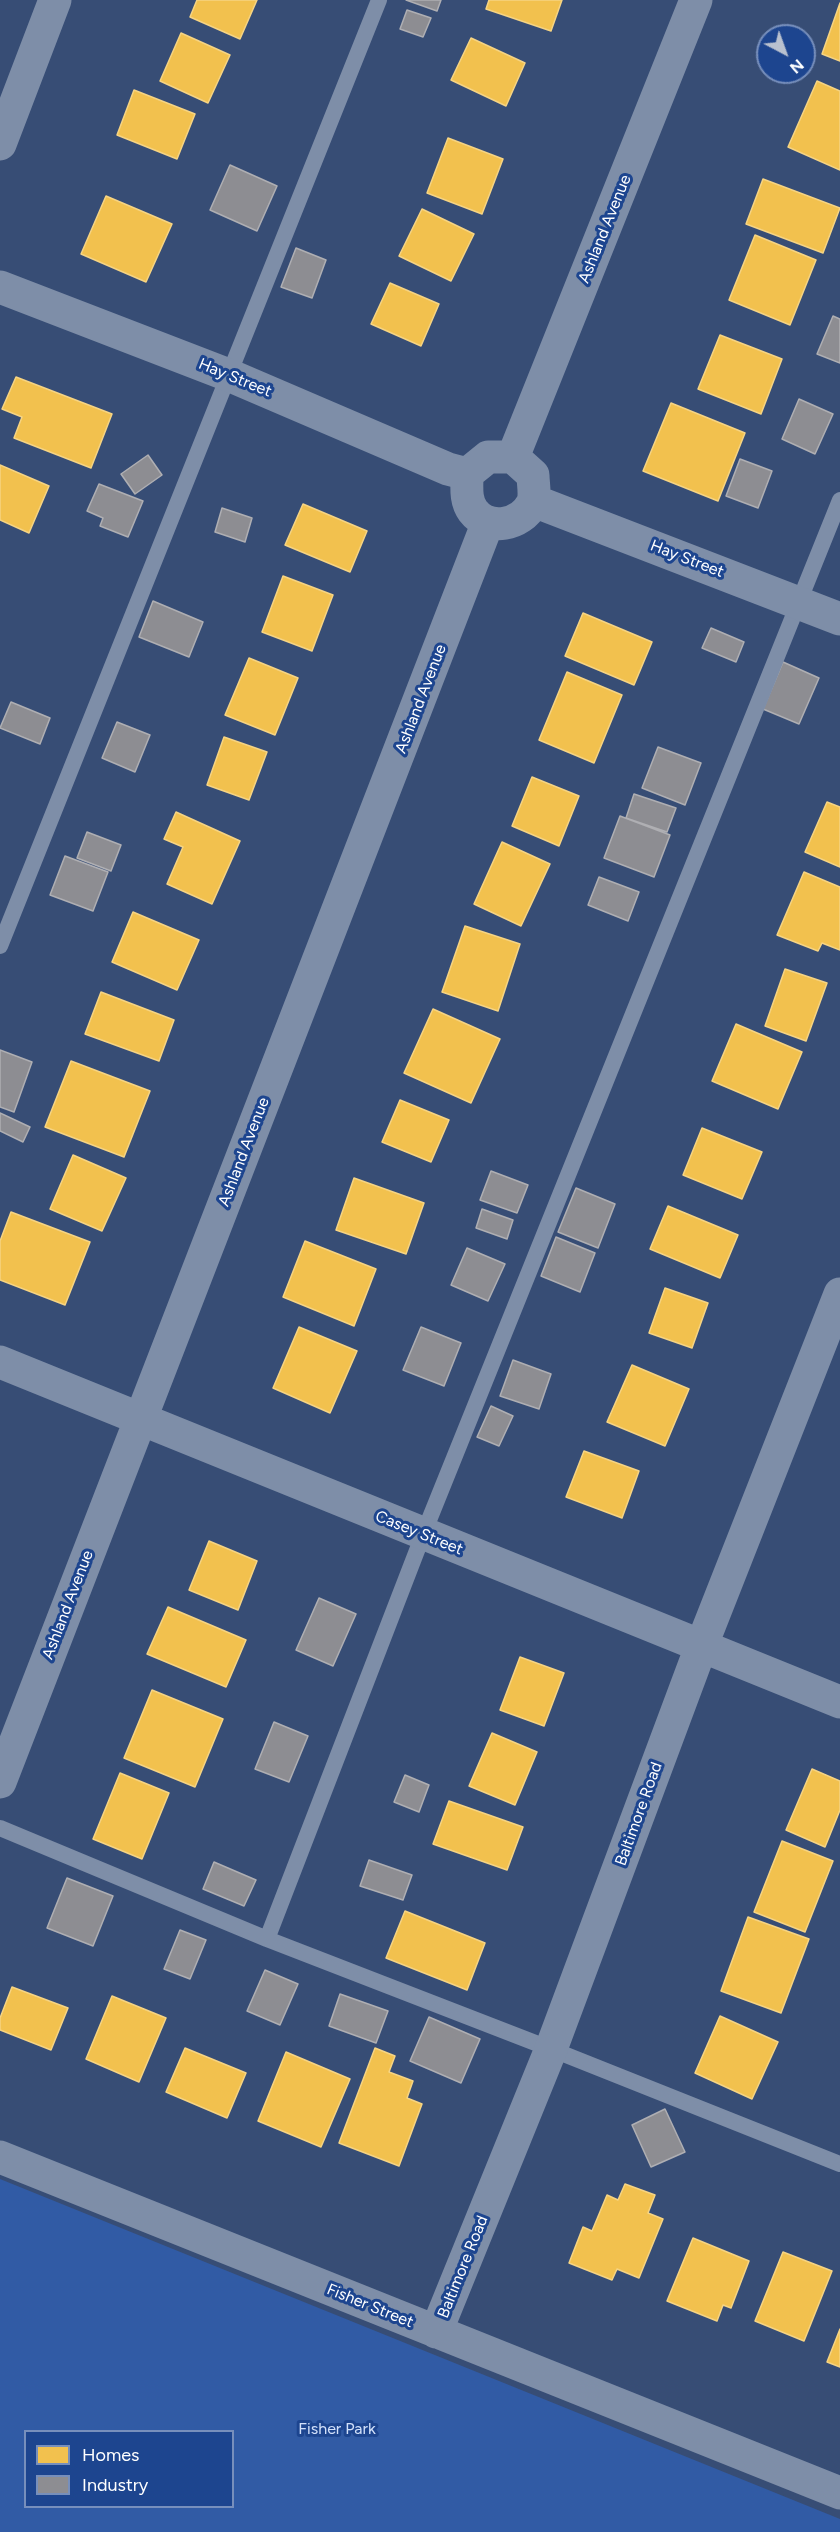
<!DOCTYPE html>
<style>
body{margin:0}
#map{position:relative;width:840px;height:2532px;overflow:hidden;background:#374d75;font-family:Figtree,sans-serif}
canvas{display:block}
.legend{position:absolute;left:24px;top:2430px;width:210px;height:78px;box-sizing:border-box;background:#1d458f;border:2px solid #778fbc;margin:0;padding:8px 10px;list-style:none;font-size:18px;color:#fff}
.legend li{display:flex;align-items:center;gap:12px;height:30px}
.legend b{width:30px;border:2px solid #778fbc}
.north{position:absolute;left:756px;top:24px;width:60px;height:60px;box-sizing:border-box;background:#1d458f;border:2px solid #778fbc;border-radius:50%;rotate:139deg;font-size:16px;font-weight:700;line-height:24px;text-align:center;color:#fff}
.north::after{content:'';display:block;margin:auto;width:21px;height:27px;background:#b9c1cf;clip-path:polygon(50% 0,100% 100%,50% 72%,0 100%)}
</style>
<div id="map">
<canvas width="840" height="2532"></canvas>
<ul class="legend">
<li><b style="height:16px;background:#f2c14e"></b>Homes</li>
<li><b style="height:16px;background:#8d8d92"></b>Industry</li>
</ul>
<div class="north">N</div>
</div>
<script>
const ctx = document.querySelector('canvas').getContext('2d');
ctx.lineJoin = 'round';
function paint(path, color) { ctx.fillStyle = color; ctx.fill(path, 'evenodd'); }
function strokePath(path, color, width, dash) { ctx.strokeStyle = color; ctx.lineWidth = width; ctx.lineCap = dash ? 'butt' : 'round'; ctx.setLineDash(dash || []); ctx.stroke(path); }
function drawText(font, color, halo, rows, align = 'center') {
  ctx.font = font + ' Figtree,sans-serif'; ctx.lineWidth = 6; ctx.setLineDash([]); ctx.textBaseline = 'middle'; ctx.strokeStyle = halo; ctx.fillStyle = color; for (const [text, x, y, turn = 0] of rows) {
    ctx.save(); ctx.translate(x, y); ctx.rotate((+turn || 0) * Math.PI / 180); ctx.textAlign = isNaN(turn) ? turn : align; if (halo) ctx.strokeText(text, 0, 0); ctx.fillText(text, 0, 0); ctx.restore();
  }
}
const green = new Path2D(`
 M0,2179L840,2519V2532H0ZM26,2432H232V2506H26Z`);
const homes = new Path2D(`
 M197,0H257L240,39L190,17Z
 M489,0H562L551,31L486,9Z
 M840,3V61L822,54Z
 M181,33L230,55L208,103L160,81Z
 M471,38L525,63L506,106L451,80Z
 M817,81L840,91V170L788,147Z
 M134,90L195,114L177,159L117,135Z
 M448,138L503,159L482,214L427,193Z
 M763,179L840,208L823,253L746,224Z
 M106,196L172,224L146,282L81,254Z
 M422,209L474,234L451,281L399,256Z
 M755,235L816,260L790,325L729,300Z
 M390,283L439,304L421,346L371,324Z
 M720,335L782,359L761,414L698,389Z
 M16,377L112,414L91,468L14,438L22,417L2,409Z
 M671,403L745,433L718,501L643,471Z
 M0,465L49,486L29,533L0,520Z
 M303,504L367,531L350,572L285,545Z
 M283,576L333,595L312,651L262,632Z
 M583,613L652,642L634,685L565,656Z
 M249,658L298,678L275,735L225,715Z
 M567,672L622,695L594,763L539,740Z
 M224,737L267,752L249,800L207,785Z
 M532,777L579,796L559,846L512,826Z
 M827,802L840,807V867L805,852Z
 M176,812L240,841L212,904L167,884L183,847L164,839Z
 M502,842L550,864L521,926L474,904Z
 M804,872L840,887V950L822,943L818,951L777,935Z
 M133,912L199,940L177,990L112,962Z
 M465,926L520,944L498,1011L442,992Z
 M785,969L827,983L806,1041L765,1026Z
 M101,992L174,1020L159,1061L85,1034Z
 M433,1009L500,1039L471,1103L404,1073Z
 M736,1024L802,1052L778,1109L712,1081Z
 M71,1061L150,1091L124,1157L45,1127Z
 M400,1100L449,1120L431,1162L382,1142Z
 M702,1128L762,1152L742,1199L683,1175Z
 M73,1155L126,1178L102,1231L50,1209Z
 M354,1178L424,1203L406,1254L336,1230Z
 M668,1206L738,1235L720,1278L650,1249Z
 M11,1212L90,1242L65,1305L0,1280V1241Z
 M305,1241L376,1269L354,1326L283,1297Z
 M665,1288L708,1303L692,1348L649,1333Z
 M299,1327L357,1351L330,1413L273,1388Z
 M632,1365L689,1389L665,1446L607,1422Z
 M584,1451L639,1471L622,1518L566,1497Z
 M209,1541L257,1561L238,1610L189,1590Z
 M168,1607L246,1640L226,1687L147,1654Z
 M520,1657L564,1673L544,1726L500,1710Z
 M152,1690L223,1719L195,1787L124,1758Z
 M492,1733L537,1752L515,1805L469,1786Z
 M812,1769L840,1781V1810L825,1847L786,1830Z
 M120,1773L169,1793L142,1859L93,1839Z
 M449,1801L523,1827L507,1870L433,1844Z
 M782,1841L833,1861L805,1932L754,1912Z
 M405,1911L485,1943L467,1990L386,1958Z
 M748,1917L809,1939L781,2013L721,1991Z
 M12,1987L68,2008L51,2050L0,2030V2018Z
 M112,1996L166,2018L139,2082L86,2059Z
 M720,2016L778,2042L752,2099L695,2073Z
 M185,2048L246,2073L227,2118L166,2092Z
 M375,2048L395,2056L389,2072L413,2081L407,2098L422,2104L399,2166L339,2143Z
 M286,2052L350,2079L321,2147L258,2121Z
 M625,2184L655,2195L648,2213L663,2219L639,2278L617,2269L612,2280L569,2263L583,2227L592,2231L607,2195L618,2200Z
 M693,2238L749,2261L731,2308L723,2305L717,2321L667,2301Z
 M783,2252L832,2271L804,2341L755,2321Z
 M840,2329V2367L827,2362Z`);
const industry = new Path2D(`
 M406,0H441L437,11Z
 M407,10L431,18L423,37L400,29Z
 M230,165L277,186L257,231L210,210Z
 M296,248L326,260L312,298L281,287Z
 M833,316L840,319V363L817,354Z
 M799,399L833,414L815,454L782,439Z
 M148,455L162,475L135,494L121,474Z
 M740,459L772,471L758,508L726,496Z
 M99,484L143,501L128,537L100,526L103,518L87,511Z
 M222,508L252,518L245,542L215,532Z
 M153,601L203,622L189,657L139,637Z
 M711,628L744,642L736,662L702,648Z
 M783,662L819,678L799,724L763,709Z
 M11,702L50,718L40,744L0,728Z
 M117,722L150,735L135,772L102,758Z
 M658,747L701,763L685,805L642,788Z
 M634,794L676,808L667,832L626,818Z
 M620,816L670,835L654,877L604,858Z
 M87,832L121,845L111,871L77,858Z
 M65,856L108,872L93,911L50,895Z
 M599,877L639,892L628,921L588,905Z
 M0,1050L32,1062L14,1112L0,1107Z
 M0,1113L30,1127L23,1142L0,1131Z
 M491,1171L528,1185L517,1213L480,1200Z
 M576,1188L615,1204L598,1248L558,1232Z
 M482,1209L513,1220L507,1239L476,1228Z
 M556,1237L595,1253L580,1292L541,1276Z
 M467,1248L505,1264L488,1301L451,1285Z
 M421,1327L461,1343L444,1386L403,1370Z
 M513,1360L551,1374L539,1409L500,1396Z
 M491,1406L513,1416L499,1446L477,1437Z
 M319,1598L356,1614L333,1666L296,1650Z
 M274,1722L308,1736L289,1782L255,1769Z
 M405,1775L429,1785L419,1812L394,1802Z
 M369,1860L412,1875L403,1900L360,1886Z
 M214,1862L256,1880L244,1906L203,1889Z
 M67,1878L113,1896L93,1946L47,1928Z
 M180,1930L206,1940L190,1979L164,1969Z
 M265,1970L298,1984L280,2025L247,2011Z
 M340,1994L388,2011L376,2043L329,2026Z
 M429,2017L480,2039L461,2083L410,2061Z
 M665,2109L685,2152L651,2167L632,2125Z`);
const service = new Path2D(`
 M0,946L379,0
 M0,1828L267,1939L551,2049L840,2164
 M267,1939L423,1535L840,500`);
const minor = new Path2D(`
 M0,144L55,0
 M0,287L231,376L448,469L467,474
 M488,457H513L533,475C533,484 536,496 532,504C521,525 489,532 473,511C465,500 467,487 467,474Z
 M513,457L696,0
 M534,501L840,619
 M0,1362L840,1702
 M0,1782L488,522
 M0,2157L840,2493
 M436,2332L551,2049L701,1647L840,1294`);
const streetNames = [
 ["Ashland Avenue",605,229,-68],
 ["Hay Street",235,378,22],
 ["Hay Street",687,559,21],
 ["Ashland Avenue",421,699,-69],
 ["Ashland Avenue",244,1152,-69],
 ["Casey Street",419,1533,22],
 ["Ashland Avenue",68,1605,-69],
 ["Baltimore Road",639,1814,-70],
 ["Baltimore Road",463,2267,-68],
 ["Fisher Street",370,2306,22]
];
const parkNames = [
 ["Fisher Park",337,2429]
];
paint(green, '#315ba5');
paint(homes, '#f2c14e');
strokePath(homes, '#f6d483', 1.5);
paint(industry, '#8d8d92');
strokePath(industry, '#afafb3', 1.5);
strokePath(service, '#7e8ea8', 16);
strokePath(minor, '#7e8ea8', 33);
drawText('16px', '#fff', '#1d458f', streetNames);
drawText('16px', '#d1e0fa', '#1d458f', parkNames);
</script>
